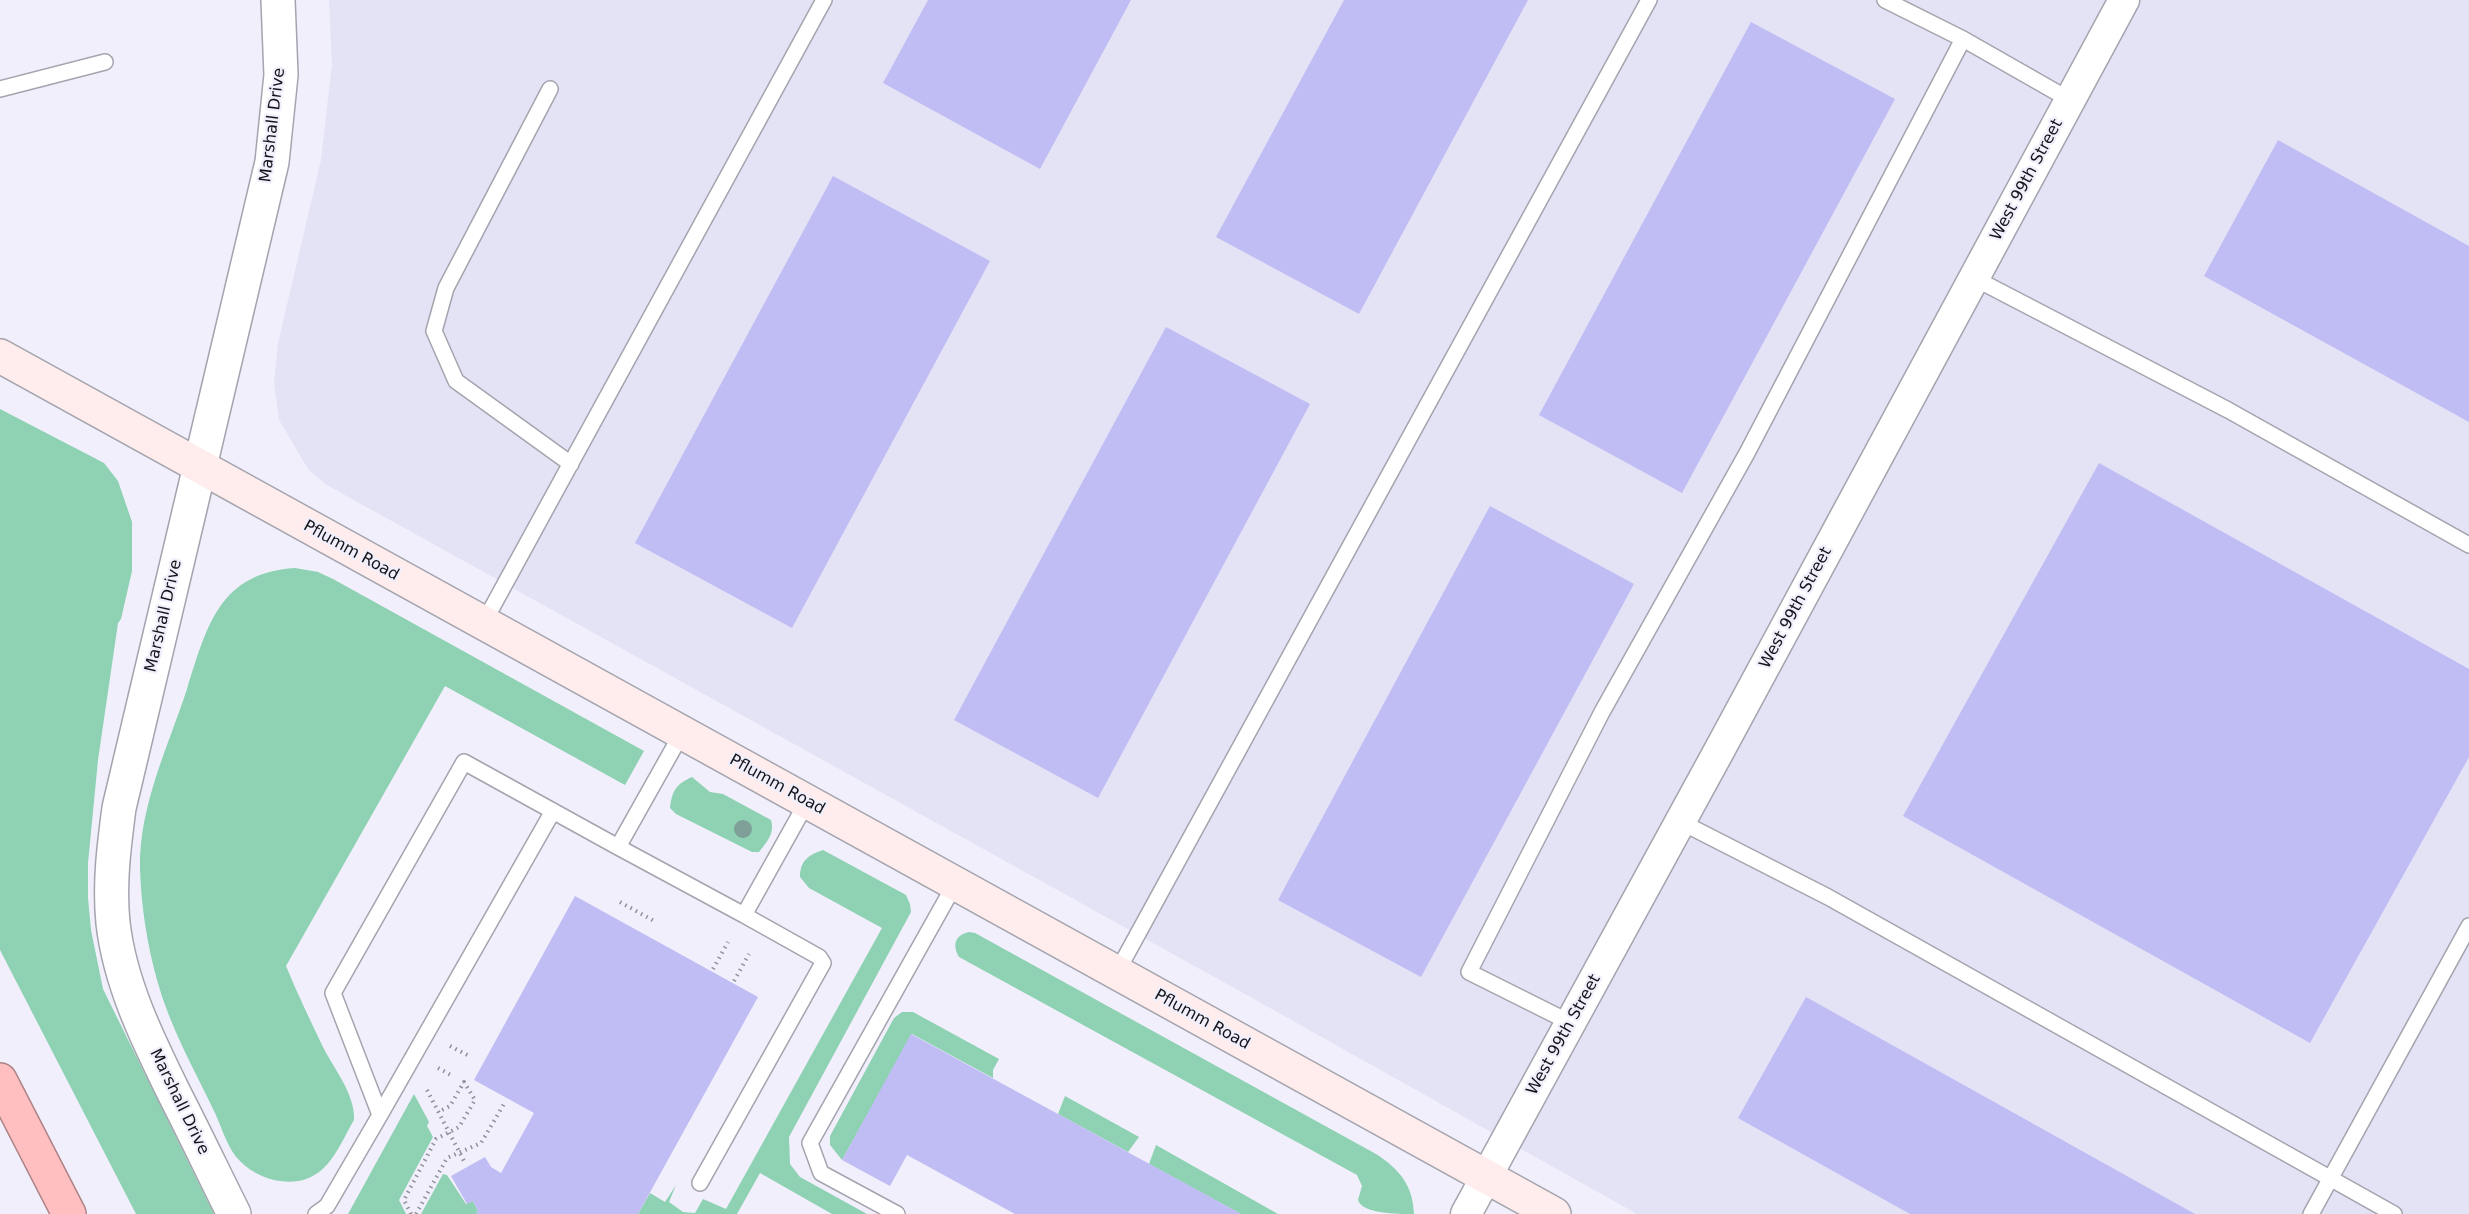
<!DOCTYPE html>
<style>
body{margin:0}
canvas{display:block;background:#f0effb}
</style>
<canvas width="2469" height="1214"></canvas>
<script>
const ctx = document.querySelector('canvas').getContext('2d');
ctx.lineJoin = 'round';
function paint(path, color) { ctx.fillStyle = color; ctx.fill(path, 'evenodd'); }
function strokePath(path, color, width, dash) { ctx.strokeStyle = color; ctx.lineWidth = width; ctx.lineCap = dash ? 'butt' : 'round'; ctx.setLineDash(dash || []); ctx.stroke(path); }
function drawText(font, color, halo, rows, align = 'center') {
  ctx.font = font + ' "DejaVu Sans",sans-serif'; ctx.lineWidth = 4.5; ctx.setLineDash([]); ctx.textBaseline = 'middle'; ctx.strokeStyle = halo; ctx.fillStyle = color; for (const [text, x, y, turn = 0] of rows) {
    ctx.save(); ctx.translate(x, y); ctx.rotate((+turn || 0) * Math.PI / 180); ctx.textAlign = isNaN(turn) ? turn : align; if (halo) ctx.strokeText(text, 0, 0); ctx.fillText(text, 0, 0); ctx.restore();
  }
}
const built = new Path2D(`
 M329,0H2469V1214H1637L1245,994L325,484L308,469L279,420L274,382L278,343L321,160L332,64Z`);
const green = new Path2D(`
 M0,409L104,463L118,481L132,522V571L121,619L118,623L98,760L88,863V898L91,930L103,989L214,1214H136L0,950Z
 M295,568L318,572L333,579L644,751L625,785L445,686L286,966C297,993 310,1020 323,1047C334,1069 355,1094 354,1120C344,1137 335,1160 319,1172C296,1190 259,1181 240,1161C228,1150 222,1128 215,1113C194,1069 170,1027 157,980C147,944 141,905 140,868C139,806 168,747 187,689C207,626 219,573 295,568Z
 M692,777L710,792L723,794L771,820C775,833 767,842 759,852H752L676,814L670,808C672,791 676,784 692,777Z
 M823,850L906,895L910,904L911,912L789,1137L790,1164L800,1177L867,1214H832L760,1173L737,1214H638L650,1193L665,1202L676,1185L669,1202L683,1212L695,1213L703,1199L726,1209L882,928L809,888L800,877C800,861 808,855 823,850Z
 M969,932L975,933L1376,1154C1399,1169 1413,1185 1414,1214C1398,1214 1362,1214 1358,1200L1362,1186L1357,1175L959,957C952,945 955,935 969,932Z
 M902,1012H913L999,1059L993,1070V1078L912,1034L842,1160L830,1145V1136L894,1018Z
 M414,1094L429,1122L427,1126L433,1137L399,1200L406,1214H348Z
 M1065,1096L1139,1137L1128,1152L1058,1114Z
 M1156,1145L1278,1214H1241L1149,1164Z
 M443,1174L447,1175L466,1204L473,1201L478,1211L476,1214H421Z`);
const building = new Path2D(`
 M928,0H1131L1040,169L883,83Z
 M1344,0H1528L1359,314L1216,237Z
 M1751,22L1895,99L1682,493L1539,415Z
 M2278,140L2469,246V422L2204,276Z
 M833,176L990,261L792,628L635,543Z
 M1166,327L1310,404L1098,798L954,720Z
 M2099,463L2469,669V757L2310,1043L1903,816Z
 M1490,506L1634,584L1421,977L1278,900Z
 M575,896L758,997L638,1214H476L478,1211L473,1201L467,1204L451,1176L485,1157L491,1167L501,1173L534,1113L474,1080Z
 M1806,997L2195,1214H1910L1738,1118Z
 M911,1034L1058,1114L1241,1214H1015L907,1155L890,1186L842,1160Z`);
const path = new Path2D(`
 M620,902L654,921
 M713,969L728,942
 M734,981L749,954
 M450,1046L471,1057
 M438,1068L451,1075
 M427,1090L464,1161
 M411,1214L404,1200L436,1139L459,1127L475,1100L464,1082L450,1106L438,1112
 M416,1214L447,1158L481,1143L504,1104`);
const service = new Path2D(`
 M1885,0L1963,39L2070,100
 M0,89L105,62
 M550,89L446,288L434,331L456,381L571,464
 M1974,278L2228,410L2469,545
 M483,624L824,0
 M1681,822L1828,897L2394,1214
 M618,847L744,915
 M1117,972L1649,0
 M1571,1023L1469,972L1602,712L1747,453L1963,39
 M380,1115L553,811
 M700,1183L823,963L819,957L744,915L807,802
 M316,1214L327,1206L380,1115L333,993L464,762L618,847L682,733
 M897,1214L821,1173L810,1143L955,884
 M2311,1214L2469,926`);
const minor = new Path2D(`
 M1466,1214L1720,749L2124,0`);
const tertiary = new Path2D(`
 M234,1214C214,1174 195,1134 175,1095C148,1040 120,984 113,923C109,884 114,846 119,808L272,162L281,75L278,0`);
const secondary = new Path2D(`
 M0,356L1554,1214`);
const motorway = new Path2D(`
 M0,1080L69,1214`);
const trees = [
 [743,829]
];
const streetNames = [
 ["Marshall Drive",273,125,-83],
 ["West 99th Street",2027,180,-62],
 ["Pflumm Road",351,551,29],
 ["West 99th Street",1796,608,-62],
 ["Marshall Drive",164,616,-77],
 ["Pflumm Road",777,785,29],
 ["Pflumm Road",1202,1020,29],
 ["West 99th Street",1564,1035,-61],
 ["Marshall Drive",179,1102,64]
];
paint(built, '#e4e3f6');
paint(green, '#8ed1b3');
paint(building, '#c0bcf4');
strokePath(service, '#a4a4ae', 18);
strokePath(minor, '#a4a4ae', 33);
strokePath(tertiary, '#a4a4ae', 36);
strokePath(secondary, '#a4a4ae', 36);
strokePath(motorway, '#ad8386', 36);
strokePath(path, '#919099', 4, [1.5, 4.5]);
strokePath(service, '#fff', 15);
strokePath(minor, '#fff', 30);
strokePath(tertiary, '#fff', 33);
strokePath(secondary, '#ffecec', 33);
strokePath(motorway, '#ffbfc1', 33);
ctx.fillStyle = '#7ea098';
for (const [x, y] of trees) { ctx.beginPath(); ctx.arc(x, y, 9, 0, 2 * Math.PI); ctx.fill(); }
drawText('16px', '#141418', '#f0effb', streetNames);
</script>
